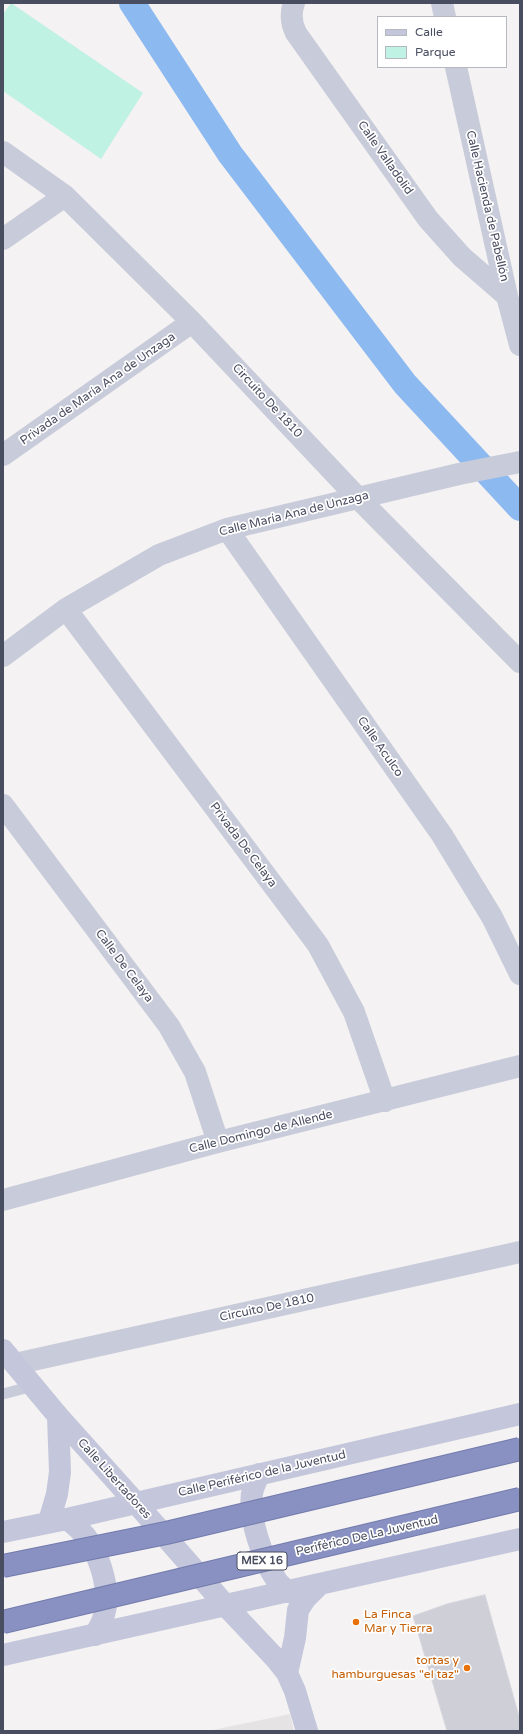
<!DOCTYPE html>
<meta charset="utf-8">
<style>
body{margin:0}
#map{position:relative;width:523px;height:1734px;overflow:hidden;background:#f4f2f2;font-family:"Varela Round",sans-serif}
canvas{display:block}
.frame{position:absolute;inset:0;border:4px solid #484d60;pointer-events:none}
.legend{position:absolute;left:377px;top:16px;width:130px;height:52px;box-sizing:border-box;background:#fff;border:1px solid #b6b8bf;margin:0;padding:5px 7px;list-style:none;font-size:12px;color:#484d60}
.legend li{display:flex;align-items:center;gap:8px;height:20px}
.legend b{width:20px;border:1px solid #b6b8bf}
</style>
<div id="map">
<canvas width="523" height="1734"></canvas>
<div class="frame"></div>
<ul class="legend">
<li><b style="height:5px;background:#c4c7db"></b>Calle</li>
<li><b style="height:11px;background:#c0f2e4"></b>Parque</li>
</ul>
</div>
<script>
const ctx = document.querySelector('canvas').getContext('2d');
ctx.lineJoin = 'round';
function paint(path, color) { ctx.fillStyle = color; ctx.fill(path, 'evenodd'); }
function strokePath(path, color, width, dash) { ctx.strokeStyle = color; ctx.lineWidth = width; ctx.lineCap = dash ? 'butt' : 'round'; ctx.setLineDash(dash || []); ctx.stroke(path); }
function drawText(font, color, halo, rows, align = 'center') {
  ctx.font = font + ' "Varela Round",sans-serif'; ctx.lineWidth = 3.5; ctx.setLineDash([]); ctx.textBaseline = 'middle'; ctx.strokeStyle = halo; ctx.fillStyle = color; for (const [text, x, y, turn = 0] of rows) {
    ctx.save(); ctx.translate(x, y); ctx.rotate((+turn || 0) * Math.PI / 180); ctx.textAlign = isNaN(turn) ? turn : align; if (halo) ctx.strokeText(text, 0, 0); ctx.fillText(text, 0, 0); ctx.restore();
  }
}
const education = new Path2D(`
 M290,1714L294,1731H208Z`);
const green = new Path2D(`
 M11,3L143,93L101,159L3,91V14Z`);
const canal = new Path2D(`
 M132,3L230,154L405,384L520,508`);
const building = new Path2D(`
 M485,1595L520,1720V1731H447L413,1616L447,1604Z`);
const lane = new Path2D(`
 M3,1394L33,1386`);
const street = new Path2D(`
 M294,3C290,14 291,23 296,33L428,219L462,257L507,296
 M442,3L445,17
 M456,67L507,296L520,345
 M3,152L65,196L192,322L357,497L520,662
 M3,239L65,196
 M3,455L192,322
 M227,529L442,835L492,917L520,974
 M66,609L318,945L354,1012L385,1101
 M3,656L66,609L159,555L227,529L459,474L520,462
 M3,805L169,1026L195,1072L218,1142
 M3,1200L218,1142L520,1066
 M15,1364L520,1252`);
const secondary = new Path2D(`
 M3,1350L58,1416L136,1503L226,1606L276,1659L287,1673L295,1691L307,1731
 M259,1474C257,1479 255,1484 253,1489C246,1514 263,1560 277,1581C280,1585 284,1588 288,1592
 M67,1519C75,1525 83,1532 89,1541C101,1561 111,1592 104,1615C103,1622 98,1629 95,1635
 M49,1521L57,1494L60,1472L58,1416
 M3,1532L67,1519L520,1414
 M3,1655L520,1539
 M287,1673L295,1638L298,1610L305,1599L320,1584`);
const highwayBridge = new Path2D(`
 M3,1566L166,1533L520,1449
 M3,1622L520,1499`);
const markers = [
 [356,1622,4,"#e8710a"],
 [467,1668,4,"#e8710a"]
];
const shields = [
 [262,1561,50]
];
const shieldNames = [
 ["MEX 16",262,1561]
];
const streetNames = [
 ["Calle Valladolid",385,158,55],
 ["Calle Hacienda de Pabellón",487,206,77],
 ["Privada de María Ana de Unzaga",98,389,-35],
 ["Circuito De 1810",267,401,47],
 ["Calle María Ana de Unzaga",294,514,-14],
 ["Calle Aculco",380,747,55],
 ["Privada De Celaya",243,845,53],
 ["Calle De Celaya",124,966,53],
 ["Calle Domingo de Allende",261,1132,-14],
 ["Circuito De 1810",267,1308,-12],
 ["Calle Periférico de la Juventud",262,1474,-13],
 ["Calle Libertadores",114,1479,48],
 ["Periférico De La Juventud",367,1536,-13]
];
const foodNames = [
 ["La Finca",364,1615],
 ["Mar y Tierra",364,1629],
 ["tortas y",459,1661,"right"],
 ["hamburguesas \"el taz\"",459,1675,"right"]
];
paint(education, '#e5e3e4');
paint(green, '#c0f2e4');
strokePath(canal, '#8cb9f0', 26);
paint(building, '#cecfd7');
strokePath(building, '#d6d5dd', 1);
strokePath(lane, '#c8cbd9', 11);
strokePath(street, '#c8cbd9', 22);
strokePath(secondary, '#c4c7db', 22);
strokePath(highwayBridge, '#737bad', 24, []);
strokePath(highwayBridge, '#8891c1', 22);
for (const [x, y, r, color] of markers) { const dot = new Path2D(); dot.arc(x, y, r, 0, 2 * Math.PI); ctx.fillStyle = color; ctx.fill(dot); strokePath(dot, '#fff', 1.5); }
for (const [x, y, w] of shields) { const box = new Path2D(); box.roundRect(x - w / 2, y - 9, w, 18, 3); ctx.fillStyle = '#fff'; ctx.fill(box); strokePath(box, '#484d60', 1); }
drawText('bold 11px', '#484d60', null, shieldNames);
drawText('12px', '#484d60', '#fff', streetNames);
drawText('12px', '#c56008', '#fff', foodNames, 'left');
</script>
